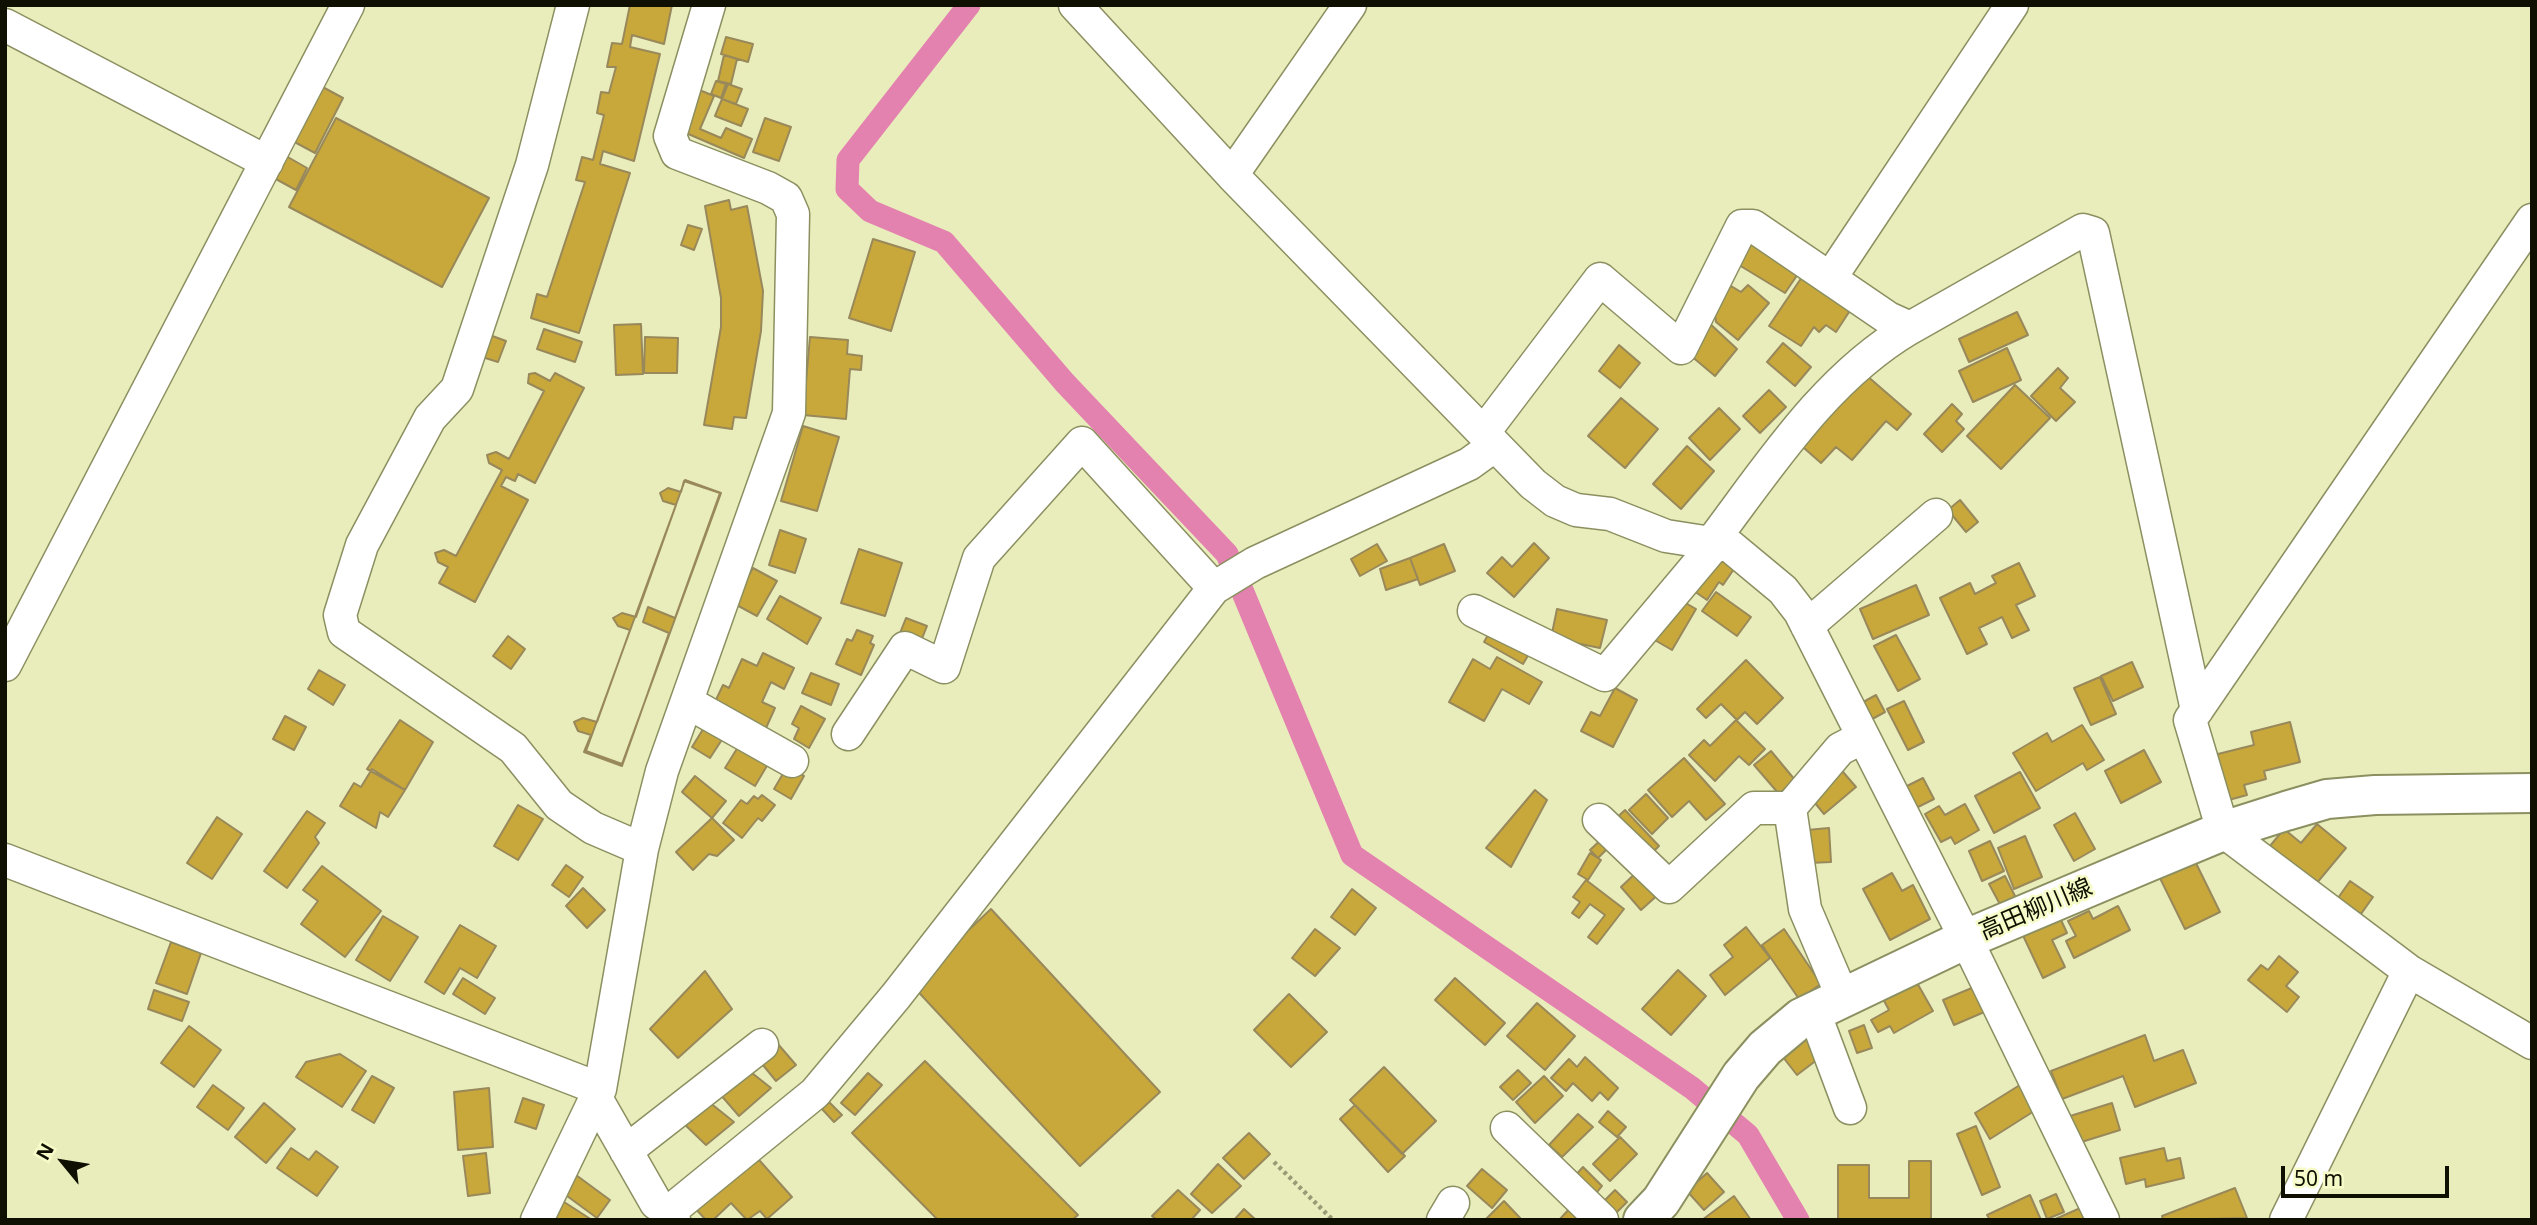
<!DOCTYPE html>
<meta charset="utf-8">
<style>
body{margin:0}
#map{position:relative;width:2537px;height:1225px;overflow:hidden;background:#e9edbb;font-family:"Noto Sans",sans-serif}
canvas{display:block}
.frame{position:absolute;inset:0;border:7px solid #0f1001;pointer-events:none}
.north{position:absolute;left:28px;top:1127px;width:70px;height:70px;-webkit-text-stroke:5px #f6fbc8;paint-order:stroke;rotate:300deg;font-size:19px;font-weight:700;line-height:28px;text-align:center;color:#0f1001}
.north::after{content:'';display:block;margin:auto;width:24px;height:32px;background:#0f1001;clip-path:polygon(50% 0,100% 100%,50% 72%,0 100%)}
.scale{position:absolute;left:2281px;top:1166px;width:168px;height:32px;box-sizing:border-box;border:4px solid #0f1001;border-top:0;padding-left:9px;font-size:21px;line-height:24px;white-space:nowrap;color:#0f1001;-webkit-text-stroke:5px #f6fbc8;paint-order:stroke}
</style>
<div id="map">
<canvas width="2537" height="1225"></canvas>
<div class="frame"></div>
<div class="north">N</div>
<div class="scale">50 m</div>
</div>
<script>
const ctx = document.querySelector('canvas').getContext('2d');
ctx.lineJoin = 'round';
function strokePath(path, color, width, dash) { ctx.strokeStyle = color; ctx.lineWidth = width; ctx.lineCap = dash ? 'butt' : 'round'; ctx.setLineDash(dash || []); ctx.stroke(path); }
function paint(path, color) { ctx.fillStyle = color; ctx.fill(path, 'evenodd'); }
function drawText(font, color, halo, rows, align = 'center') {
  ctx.font = font + ' "Noto Sans","Noto Sans JP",sans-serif'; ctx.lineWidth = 5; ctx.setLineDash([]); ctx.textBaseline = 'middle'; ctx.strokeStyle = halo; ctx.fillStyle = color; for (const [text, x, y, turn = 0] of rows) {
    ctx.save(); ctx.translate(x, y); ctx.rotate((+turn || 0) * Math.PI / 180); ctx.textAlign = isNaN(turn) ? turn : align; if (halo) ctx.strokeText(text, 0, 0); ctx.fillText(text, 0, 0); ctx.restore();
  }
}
const canal = new Path2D(`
 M969,5L848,160L847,189L870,211L944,242L1065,383L1227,554L1352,855L1692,1088L1748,1135L1798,1220`);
const building = new Path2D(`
 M630,5H672L664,44L632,35L630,47L660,54L634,161L603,151L600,164L630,173L579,333L531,318L537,294L547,297L585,182L576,180L582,157L593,160L604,115L597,113L601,92L609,93L616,67H607L612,43L622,44Z
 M726,37L753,44L748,62L721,54Z
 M724,55L737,59L731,84L718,81Z
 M716,81L726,84L721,98L711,94Z
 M317,84L343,98L315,153L289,139Z
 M728,84L742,89L736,104L722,99Z
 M697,89L714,96L700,129L721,138L726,128L752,139L744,158L679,130Z
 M722,99L748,109L741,126L715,116Z
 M336,118L489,198L442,287L289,207Z
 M765,118L791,127L779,161L753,152Z
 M286,156L307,168L296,190L274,178Z
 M729,200L731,210L747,206L763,291L761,331L746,418L734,417L732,429L704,425L721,327V298L705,206Z
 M688,225L702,229L694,250L681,245Z
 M873,239L915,252L891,331L849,318Z
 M1752,243L1800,271L1785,293L1739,265Z
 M1804,274L1853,306L1836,332L1826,325L1819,332L1814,327L1801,346L1769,326Z
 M1748,285L1769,303L1738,340L1716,322L1714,308L1731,286L1741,292Z
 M2017,312L2028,335L1969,362L1959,339Z
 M1707,321L1737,349L1715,376L1690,355Z
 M641,324L643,374L616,375L614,325Z
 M544,329L582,342L575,362L537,349Z
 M487,334L506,341L498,362L479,356Z
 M645,337L678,338L677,373H644Z
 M810,337L848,340L847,354L862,356L861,370L850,369L846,419L803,415Z
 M1783,343L1811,367L1795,386L1767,362Z
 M1619,345L1640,363L1620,388L1599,371Z
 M2007,348L2021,380L1973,402L1959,371Z
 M2058,368L2068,378L2060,388L2075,402L2056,421L2031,396Z
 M535,373L550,381L555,373L584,388L535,483L518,474L515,481L506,477L501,486L528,500L475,602L439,583L448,567L438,562L435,553L444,550L456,556L502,470L489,463L487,455L496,452L509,459L544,391L528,383L529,374Z
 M1866,375L1911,414L1897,430L1886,421L1852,460L1836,447L1821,463L1796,441L1813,422L1820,427Z
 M2015,385L2050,418L2001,469L1967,436Z
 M1769,390L1786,407L1760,433L1743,416Z
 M1621,398L1658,429L1625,468L1588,436Z
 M1952,404L1962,414L1956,421L1964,429L1942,452L1924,434Z
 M1719,408L1740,429L1710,460L1689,438Z
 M803,426L839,437L817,511L781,501Z
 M1687,446L1714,471L1681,509L1653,484Z
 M685,480L721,493L622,764L586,751Z
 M684,481L720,493L675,618L648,607L643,622L669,633L622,766L584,752L591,735L578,731L574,722L583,718L597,722L630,630L618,626L613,618L622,613L636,617L676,505L663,501L660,493L668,488L681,492Z
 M1960,500L1978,522L1966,532L1948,510Z
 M780,530L806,539L795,573L769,565Z
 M1534,543L1549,558L1514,597L1487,573L1502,557L1512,567Z
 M1377,544L1387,561L1360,576L1351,559Z
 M1444,544L1455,571L1420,585L1410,558Z
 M1701,546L1734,569L1723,585L1719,582L1707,600L1678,580Z
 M859,549L902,563L885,616L841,603Z
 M1410,558L1418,579L1386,590L1380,569Z
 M2019,563L2035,596L2016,605L2029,630L2012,638L2002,617L1979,628L1987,644L1967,654L1940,598L1970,583L1975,594L1996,583L1992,576Z
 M753,568L777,581L757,616L733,603Z
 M1916,585L1929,615L1873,639L1860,609Z
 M1716,592L1751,617L1737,636L1702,611Z
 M1670,594L1696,609L1672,650L1646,635Z
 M780,596L821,618L807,644L767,619Z
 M1557,609L1607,620L1600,648L1551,638Z
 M906,618L927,626L921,641L900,633Z
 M1497,619L1536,642L1523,664L1484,642Z
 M857,630L873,636L870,643L874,645L861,675L836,664L847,639L852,641Z
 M1896,635L1920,679L1898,691L1874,646Z
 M508,636L525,649L511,669L493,656Z
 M763,653L794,668L784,689L771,682L762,702L775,708L766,728L714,704L723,685L729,688L742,659L757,666Z
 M1497,657L1542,682L1529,704L1502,689L1484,721L1449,702L1473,659L1490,669Z
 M1746,660L1783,698L1757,724L1745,712L1737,720L1721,704L1706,718L1697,709Z
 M2132,662L2143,687L2113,701L2101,676Z
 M319,670L345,685L333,705L308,689Z
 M811,673L839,684L831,705L802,693Z
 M2100,677L2116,714L2091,725L2074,688Z
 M1615,688L1637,700L1613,747L1581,731L1591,712L1600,716Z
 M1876,695L1885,712L1865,723L1856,706Z
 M1904,701L1924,742L1908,750L1887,709Z
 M801,706L825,719L809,748L794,739L799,728L792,724Z
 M285,716L306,727L294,750L273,739Z
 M400,720L433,742L405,790L367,769Z
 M1736,720L1765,749L1749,765L1739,756L1715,781L1689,755L1704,740L1710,746Z
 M2290,722L2300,762L2264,771L2266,779L2244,785L2247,795L2225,801L2214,755L2254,745L2251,732Z
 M2082,725L2104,760L2087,770L2083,763L2036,791L2013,753L2047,733L2052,742Z
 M705,726L723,738L710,758L692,747Z
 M738,747L768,764L755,786L725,768Z
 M2144,750L2161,782L2121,803L2105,771Z
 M1771,751L1795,780L1779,794L1754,765Z
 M1684,758L1725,804L1706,820L1689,801L1672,817L1648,790Z
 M1837,765L1856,787L1824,814L1806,792Z
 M787,767L804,776L791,799L774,789Z
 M372,769L405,790L388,817L380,812L376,828L340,806L354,783L361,787Z
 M2020,772L2040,808L1994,833L1975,796Z
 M695,776L726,801L712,818L682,792Z
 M1923,778L1934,799L1914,809L1903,788Z
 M1535,790L1547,800L1511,867L1486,848Z
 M1646,794L1668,818L1652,834L1629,810Z
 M762,795L775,805L762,821L758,818L742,838L723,823L741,800L747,804L754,796L758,799Z
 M1965,804L1979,830L1955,844L1951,837L1941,842L1925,814L1939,806L1945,815Z
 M518,805L543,819L518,860L494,846Z
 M1625,810L1659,846L1643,862L1609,825Z
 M307,811L325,823L315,837L319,843L287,888L264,871Z
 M2075,813L2095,849L2074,861L2054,825Z
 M217,817L242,834L212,879L187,863Z
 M712,818L734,840L717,856L709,854L693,870L676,852Z
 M2317,824L2346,848L2316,884L2270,846L2284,829L2301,843Z
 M1829,828L1831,862L1809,863L1807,830Z
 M1607,834L1614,842L1598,858L1590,850Z
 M2025,836L2042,877L2014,889L1998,848Z
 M1990,841L2004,871L1982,881L1969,851Z
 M1590,853L1601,860L1588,880L1578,874Z
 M2191,853L2220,912L2185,929L2156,870Z
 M566,865L583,877L569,897L552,885Z
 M322,866L381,911L345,957L301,924L318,901L303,890Z
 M1640,869L1661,892L1641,910L1621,887Z
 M1892,873L1902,891L1913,885L1930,919L1890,940L1863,889Z
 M2005,876L2018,902L2003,910L1989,884Z
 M1586,880L1624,909L1597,944L1588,937L1605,915L1590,904L1579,918L1572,913L1580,902L1573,897Z
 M2350,881L2373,897L2361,914L2338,898Z
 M583,888L605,910L587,928L566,906Z
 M1352,889L1376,908L1355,935L1331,917Z
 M2118,906L2130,930L2074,958L2066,941L2076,936L2068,921L2089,911L2093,919Z
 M991,909L1160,1092L1080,1166L911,984Z
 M2056,909L2067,933L2052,940L2065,967L2043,978L2019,927Z
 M383,916L418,937L390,981L356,960Z
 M460,925L496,946L477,978L460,968L444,994L425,982Z
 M1746,927L1770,958L1725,995L1710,975L1733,957L1724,945Z
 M1315,929L1340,948L1315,976L1292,958Z
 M1784,929L1821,984L1799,999L1762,945Z
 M171,942L201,953L187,994L156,983Z
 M2279,956L2298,972L2286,986L2299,997L2287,1012L2248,980L2261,965L2268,970Z
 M1678,970L1706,996L1671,1035L1642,1009Z
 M705,971L732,1009L678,1058L650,1029Z
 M463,978L495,998L485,1014L453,994Z
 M1455,978L1505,1023L1485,1045L1435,1000Z
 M1916,981L1933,1011L1894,1033L1890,1026L1878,1032L1871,1020L1889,1010L1883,999Z
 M1979,985L1989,1010L1954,1025L1943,1000Z
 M154,990L189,1002L182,1021L148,1009Z
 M1289,994L1327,1032L1291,1067L1254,1030Z
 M1537,1003L1575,1036L1545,1070L1507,1036Z
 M1803,1024L1826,1053L1797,1075L1775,1047Z
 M1864,1025L1872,1048L1857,1053L1849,1031Z
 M189,1026L221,1050L194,1087L161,1063Z
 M2145,1035L2154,1061L2183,1050L2196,1083L2135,1107L2123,1076L2062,1099L2051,1071Z
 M771,1036L796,1065L776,1081L754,1054Z
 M340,1054L366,1071L342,1107L296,1077L306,1062Z
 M1585,1057L1618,1088L1608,1100L1600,1092L1592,1101L1573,1083L1566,1091L1551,1078L1569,1059L1577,1067Z
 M733,1058L771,1088L739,1116L713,1086Z
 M925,1061L1078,1215L1072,1220H938L852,1133Z
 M1384,1067L1436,1121L1402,1154L1350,1100Z
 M1518,1070L1531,1083L1513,1100L1500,1087Z
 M868,1073L882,1085L855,1115L841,1103Z
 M372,1076L394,1088L374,1123L352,1110Z
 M1544,1076L1563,1096L1535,1123L1516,1102Z
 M2023,1083L2039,1108L1990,1139L1975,1113Z
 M213,1085L244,1108L228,1130L197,1107Z
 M489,1088L493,1147L458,1150L454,1092Z
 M694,1090L734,1122L706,1145L680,1120Z
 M523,1098L544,1105L536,1129L515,1122Z
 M829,1102L842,1115L834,1122L822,1109Z
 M264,1103L295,1129L266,1163L235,1137Z
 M2112,1103L2120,1130L2075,1144L2067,1117Z
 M1355,1105L1405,1156L1388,1172L1340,1119Z
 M1608,1111L1626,1127L1617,1137L1599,1122Z
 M1578,1114L1593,1127L1562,1157L1549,1145Z
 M1976,1126L2000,1187L1982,1195L1957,1134Z
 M1249,1133L1270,1154L1244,1179L1223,1158Z
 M1620,1137L1637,1154L1610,1181L1593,1164Z
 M291,1148L309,1160L316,1151L338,1167L317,1196L277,1168Z
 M2164,1148L2167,1161L2180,1158L2184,1178L2146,1187L2145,1179L2126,1184L2120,1158Z
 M486,1153L490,1193L468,1196L463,1156Z
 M743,1159L760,1161L792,1197L767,1219L760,1211L747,1220L731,1203L713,1220H706L692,1205Z
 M1909,1161H1931V1220H1838V1165H1869V1198H1909Z
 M1218,1164L1241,1186L1212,1213L1191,1194Z
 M1583,1167L1602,1186L1594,1196L1574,1177Z
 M1482,1169L1507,1190L1492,1208L1467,1186Z
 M1707,1173L1724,1192L1704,1210L1687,1191Z
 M576,1175L610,1200L597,1218L563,1193Z
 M2235,1188L2247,1218L2163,1220L2162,1216Z
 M1178,1190L1200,1210L1191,1220H1157L1152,1216Z
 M1615,1190L1627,1202L1615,1214L1603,1202Z
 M2056,1194L2064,1212L2047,1219L2040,1201Z
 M2030,1195L2041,1220H1990L1987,1215Z
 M1734,1196L1751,1220H1702Z
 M561,1200L592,1220H552Z
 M1504,1201L1522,1220H1485Z
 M1572,1206L1587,1220H1559Z
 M2085,1206L2091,1220H2053Z
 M1244,1209L1256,1220H1234Z`);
const path = new Path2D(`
 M1274,1162L1333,1220`);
const minor = new Path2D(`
 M573,5L532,165L457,389L430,418L362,545L340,615L344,632L513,748L559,805L593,828L642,849
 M1075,5L1232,175L1533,484L1555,501L1576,510L1610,514L1666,536L1730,546L1783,590L1800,612L1966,939L2103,1220
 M5,25L267,162
 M1232,175L1350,5
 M2532,220L2190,720L2223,831L2409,971L2532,1043
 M1831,277L2012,5
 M1484,432L1600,279L1681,348L1742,226H1753L1888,318L1910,328L2083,230L2093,233L2197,710
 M1711,543C1770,465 1825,378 1910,328
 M1474,611L1605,675L1715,544
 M1807,626L1936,515
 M5,665L348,5
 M687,702L792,761
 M848,734L905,648L944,667L979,558L1082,443L1214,588
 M1599,820L1669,887L1754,808H1790
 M5,860L600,1089
 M1843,998L1805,909L1790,808L1840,749L1863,737
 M1814,1012L1850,1108
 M596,1098L656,1203L669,1212L674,1220
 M1507,1128L1602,1220
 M626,1151L762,1045
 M669,1212L815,1093L896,996L1214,588L1255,563L1469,464L1494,446
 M537,1220L600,1089L642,849L662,771L789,413L793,214L786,198L768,188L677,153L670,136L709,5
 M1443,1220L1453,1203
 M2286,1220L2409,971`);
const major = new Path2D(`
 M1643,1220L1661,1201L1741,1076L1765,1048L1801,1018L1966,939L2146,863L2223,831L2286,811L2327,799L2375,795L2532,793`);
const streetNames = [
 ["高田柳川線",2036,910,-23]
];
strokePath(canal, '#e382af', 23);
paint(building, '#c9a83b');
strokePath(building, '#98885a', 2);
strokePath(minor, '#8c8f60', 35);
strokePath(major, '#8c8f60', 42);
strokePath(path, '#989b76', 4.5, [3.5, 3.5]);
strokePath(minor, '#fff', 32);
strokePath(major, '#fff', 38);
drawText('24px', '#0f1001', '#f6fbc8', streetNames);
</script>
